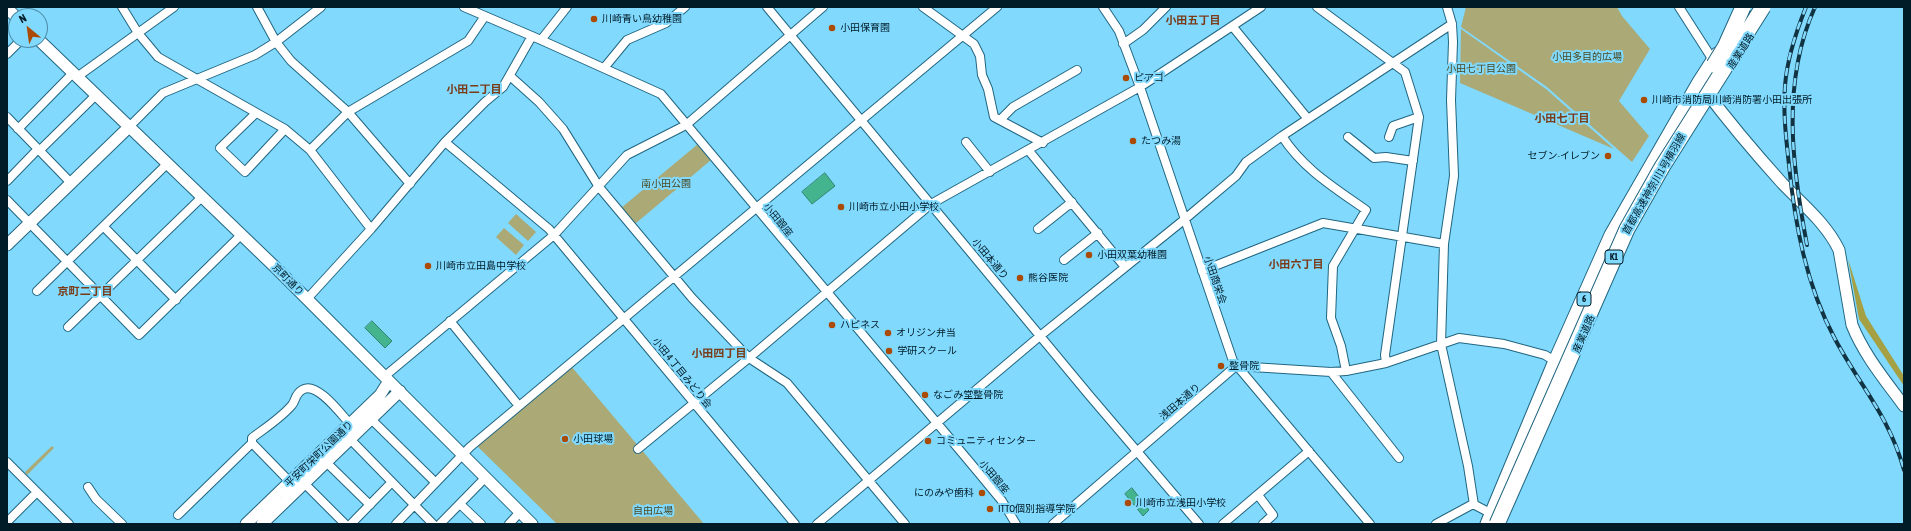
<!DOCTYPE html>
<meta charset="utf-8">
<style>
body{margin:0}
#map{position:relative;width:1911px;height:531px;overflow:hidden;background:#81d9fe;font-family:"Asap Condensed",sans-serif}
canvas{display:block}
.frame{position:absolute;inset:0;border:8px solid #011c27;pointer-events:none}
.north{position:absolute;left:8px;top:8px;width:40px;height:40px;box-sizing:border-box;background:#81d9fe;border:1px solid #4e8da8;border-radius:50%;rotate:331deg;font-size:11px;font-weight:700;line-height:16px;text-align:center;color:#011c27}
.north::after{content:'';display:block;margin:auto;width:14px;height:18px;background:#ab4a02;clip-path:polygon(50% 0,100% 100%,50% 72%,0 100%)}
</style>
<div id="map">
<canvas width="1911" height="531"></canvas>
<div class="frame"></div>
<div class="north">N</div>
</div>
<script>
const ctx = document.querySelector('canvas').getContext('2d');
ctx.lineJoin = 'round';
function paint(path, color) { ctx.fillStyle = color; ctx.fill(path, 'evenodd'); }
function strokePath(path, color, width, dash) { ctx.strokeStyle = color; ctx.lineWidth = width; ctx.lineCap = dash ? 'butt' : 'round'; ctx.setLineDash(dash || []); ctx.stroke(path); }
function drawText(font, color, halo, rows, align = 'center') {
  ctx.font = font + ' "Asap Condensed","Noto Sans JP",sans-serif'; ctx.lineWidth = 4; ctx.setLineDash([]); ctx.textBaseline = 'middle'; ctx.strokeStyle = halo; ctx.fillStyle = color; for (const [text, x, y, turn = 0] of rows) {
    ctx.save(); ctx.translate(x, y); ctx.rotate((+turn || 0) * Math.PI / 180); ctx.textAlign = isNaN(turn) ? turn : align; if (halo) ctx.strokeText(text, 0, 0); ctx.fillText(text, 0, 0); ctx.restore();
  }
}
const green = new Path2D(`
 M1466,7H1617L1622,16L1650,49L1619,101L1649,136L1632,162L1547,87L1461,27Z
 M1461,29L1546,89L1614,149L1460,83Z
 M698,144L711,160L635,224L621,208Z
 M516,214L536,232L528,241L508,223Z
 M504,228L524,245L516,255L496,237Z
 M571,366L704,524H557L478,447V443Z
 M52,446L54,448L27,475L25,472Z`);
const forest = new Path2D(`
 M1848,259L1866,316L1904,376V386L1859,319Z`);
const water = new Path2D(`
 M825,173L835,186L812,204L802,192Z
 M372,321L392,341L385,348L365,328Z
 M1132,488L1149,510L1143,516L1125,494Z`);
const street = new Path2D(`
 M122,7L138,33L158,57L285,129L310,150L371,229
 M257,7L276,42L291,61L348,112L410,184
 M464,7L541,40L661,94L978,472L1002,501L1016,524
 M767,7L1089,395L1199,524
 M923,7L974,44L980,56L982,75L988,89L994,117L1043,143
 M1103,7L1119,31L1140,87L1233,361L1370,524
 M1317,7L1405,72L1419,117L1385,355L1386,363
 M1447,7L1452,24L1453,42L1451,100L1454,176L1444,244L1441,344L1468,466L1474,505
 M1679,7L1713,60
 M1233,27L1308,119
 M541,40L567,7
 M1123,44L1143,30L1166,7
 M7,54L21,40
 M604,68L627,40L666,23L685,7
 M510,76L539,102L563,129L599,187L692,298L749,358L787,383L905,524
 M77,77L174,7
 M256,113L220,148L245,172L285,129
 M7,117L71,183
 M1000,120L1013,107L1077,70
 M129,127L163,93L255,55L276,42L321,7
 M18,129L73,73
 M1282,136C1303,169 1335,188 1366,210L1333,266L1331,318L1341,346L1346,371
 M1348,137L1374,158L1386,157L1413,161
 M1389,137L1393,126L1419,117
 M445,142L549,229L795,524
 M966,142L990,172
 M310,150L348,112L468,41L485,16
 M39,151L96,95
 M1029,151L1125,267
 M7,181L38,149
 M7,200L139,335L241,235
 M104,227L176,300
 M1038,229L1072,202
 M1064,260L1098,233
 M1202,271L1323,223L1444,244
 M37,291L167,164
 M307,299L371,229L445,142L485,102L503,87L532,36
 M450,321L519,406
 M68,327L202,197
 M1331,372L1399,458
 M385,376L554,235L627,155L686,125L823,7
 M371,419L435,482
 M350,439L433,524
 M252,443L290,482
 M638,449L749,358L931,204L1140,87L1261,7
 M7,462L69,524
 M326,462L370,505
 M304,483L345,524
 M88,487L96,499L122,524
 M1258,495L1273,515L1263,524
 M460,504L481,524
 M178,515L252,443V438C265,428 281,418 292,405C296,400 295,394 302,390C316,380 341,414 350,424
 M7,522L37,492
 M351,524L392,482
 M396,524L470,447L997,7
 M440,524L486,477
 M509,524L520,512
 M817,524L1040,336L1185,219L1236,176L1246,162L1282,136L1452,24
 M1053,524L1236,366L1331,372L1346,371L1386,363L1459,338L1504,344L1545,355L1558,363
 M1223,524L1309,451
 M1436,524L1473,504L1494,515`);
const secondary = new Path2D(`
 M7,8L16,17
 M39,40L275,267L532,524
 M1704,89C1728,121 1755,153 1782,183C1802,204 1826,223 1839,250L1852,325C1864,355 1885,380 1904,406
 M7,245L129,127
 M246,524L380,395L389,381
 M262,524L400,391`);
const primary = new Path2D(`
 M1487,524L1555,361L1611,235L1699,82L1717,54`);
const rail = new Path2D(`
 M1806,7C1796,32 1787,58 1785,86C1783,112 1786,138 1789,165C1795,225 1806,285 1835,339C1860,386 1889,416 1904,470
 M1807,245C1792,166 1781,82 1815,7`);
const highwayBridge = new Path2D(`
 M1714,65L1725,47L1743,7
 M1497,524L1627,229L1662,167L1763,7`);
const markers = [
 [594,19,4,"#ab4a02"],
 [832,28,4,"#ab4a02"],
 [1126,78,4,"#ab4a02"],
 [1644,100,4,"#ab4a02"],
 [1133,141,4,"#ab4a02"],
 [1608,156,4,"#ab4a02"],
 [841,207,4,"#ab4a02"],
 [1089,255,4,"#ab4a02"],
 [428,266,4,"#ab4a02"],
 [1020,278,4,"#ab4a02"],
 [832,325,4,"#ab4a02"],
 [888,333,4,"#ab4a02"],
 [889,351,4,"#ab4a02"],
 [1221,366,4,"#ab4a02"],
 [925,395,4,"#ab4a02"],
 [565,439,4,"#ab4a02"],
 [928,441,4,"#ab4a02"],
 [982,493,4,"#ab4a02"],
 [1128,503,4,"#ab4a02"],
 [990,509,4,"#ab4a02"]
];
const shields = [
 [1614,257,18],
 [1584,299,14]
];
const shieldNames = [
 ["K1",1614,257],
 ["6",1584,299]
];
const poiNames = [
 ["川崎青い鳥幼稚園",602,19],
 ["小田保育園",840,28],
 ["ピアゴ",1134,78],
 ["川崎市消防局川崎消防署小田出張所",1652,100],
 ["たつみ湯",1141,141],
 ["セブン-イレブン",1600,156,"right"],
 ["川崎市立小田小学校",849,207],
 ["小田双葉幼稚園",1097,255],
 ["川崎市立田島中学校",436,266],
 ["熊谷医院",1028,278],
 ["ハピネス",840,325],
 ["オリジン弁当",896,333],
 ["学研スクール",897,351],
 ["整骨院",1229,366],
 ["なごみ堂整骨院",933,395],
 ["小田球場",573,439],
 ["コミュニティセンター",936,441],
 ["にのみや歯科",974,493,"right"],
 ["川崎市立浅田小学校",1136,503],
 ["ITTO個別指導学院",998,509]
];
const streetNames = [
 ["産業道路",1741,51,-58],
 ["首都高速神奈川1号横羽線",1654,184,-60],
 ["小田銀座",778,220,51],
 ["小田本通り",990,259,50],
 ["京町通り",288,280,45],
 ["小田商栄会",1215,280,71],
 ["産業道路",1584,334,-67],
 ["小田 4 丁目みどり会",682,373,51],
 ["浅田本通り",1180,402,-41],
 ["平安町栄町公園通り",319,454,-44],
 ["小田銀座",994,477,50]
];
const parkNames = [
 ["小田多目的広場",1587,57],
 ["小田七丁目公園",1481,69],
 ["南小田公園",666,184],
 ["自由広場",653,511]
];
const neighbourhoodNames = [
 ["小田五丁目",1193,21],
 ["小田二丁目",474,90],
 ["小田七丁目",1562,119],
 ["小田六丁目",1296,265],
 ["京町二丁目",85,292],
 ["小田四丁目",719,354]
];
paint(green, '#abaa76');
paint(forest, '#a4a043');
paint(water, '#44b48e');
strokePath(water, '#30866f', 1);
strokePath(street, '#216680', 10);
strokePath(secondary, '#216680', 13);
strokePath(primary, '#216680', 15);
strokePath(street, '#fff', 8);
strokePath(secondary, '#fff', 11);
strokePath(primary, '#fff', 13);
strokePath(rail, '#113342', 4);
strokePath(rail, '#81d9fe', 2.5, [8]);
strokePath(highwayBridge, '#216680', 17, []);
strokePath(highwayBridge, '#fff', 15);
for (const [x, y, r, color] of markers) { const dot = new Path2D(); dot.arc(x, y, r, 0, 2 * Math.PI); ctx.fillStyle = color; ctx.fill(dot); strokePath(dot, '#81d9fe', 1.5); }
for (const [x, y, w] of shields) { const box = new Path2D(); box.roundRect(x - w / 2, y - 7, w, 14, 3); ctx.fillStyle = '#81d9fe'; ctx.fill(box); strokePath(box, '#011c27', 1); }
drawText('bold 9px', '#011c27', null, shieldNames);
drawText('10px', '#011c27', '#81d9fe', poiNames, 'left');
drawText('10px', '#011c27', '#81d9fe', streetNames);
drawText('10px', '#494820', '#81d9fe', parkNames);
drawText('bold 11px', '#7a3b17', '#81d9fe', neighbourhoodNames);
</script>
